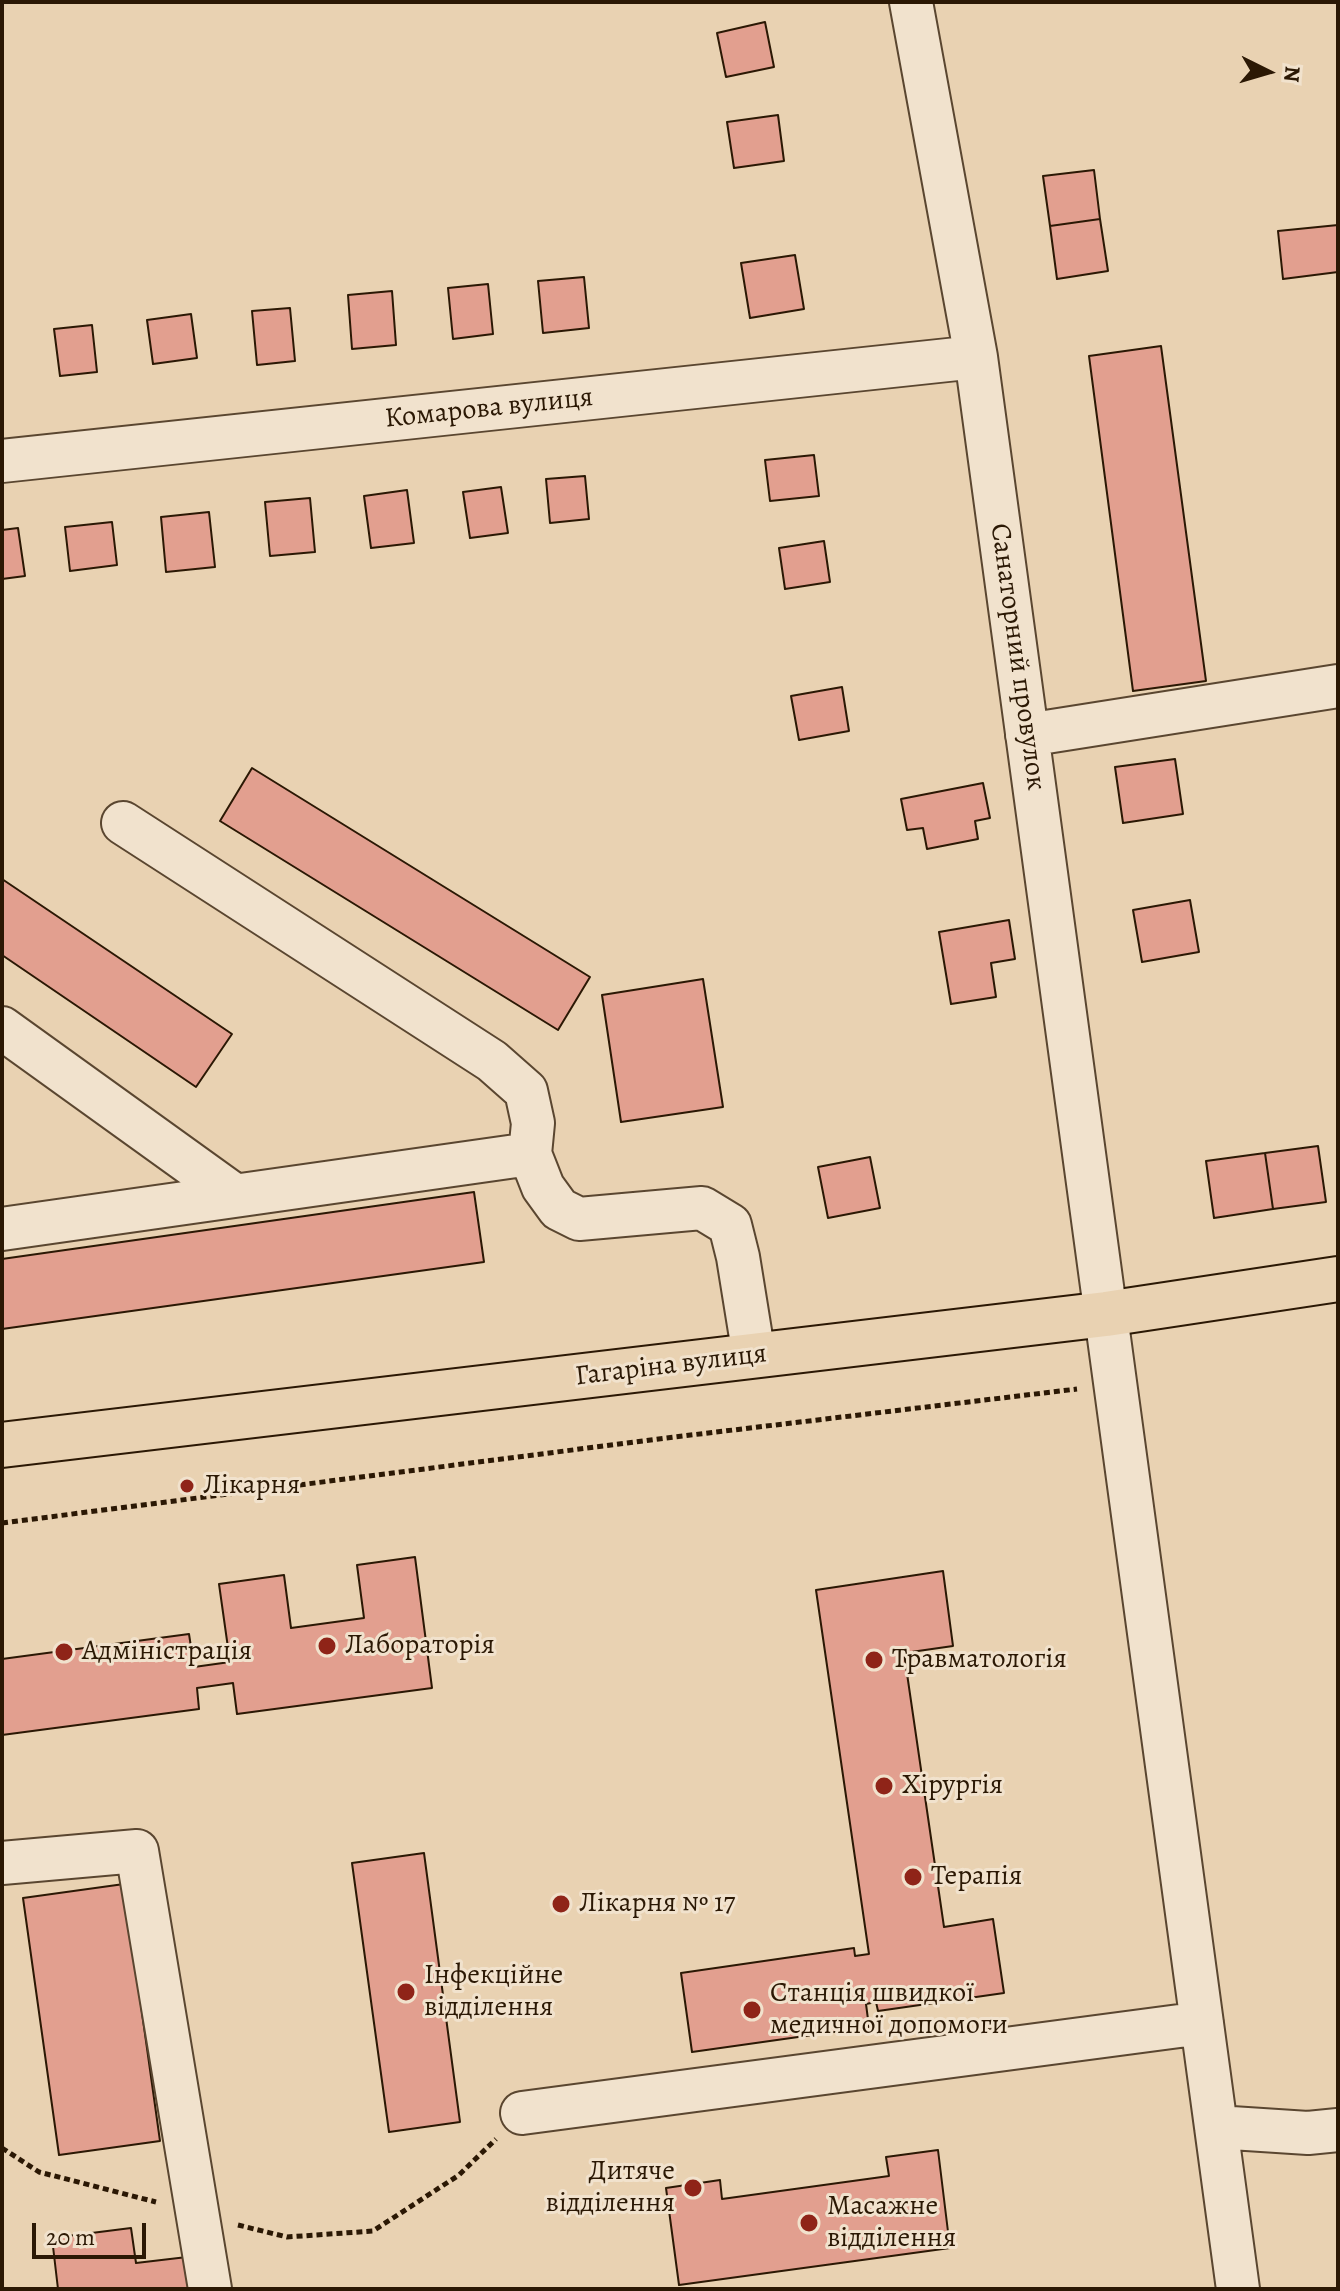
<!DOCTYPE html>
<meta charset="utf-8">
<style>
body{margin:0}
#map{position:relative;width:1340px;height:2291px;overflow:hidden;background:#e9d2b2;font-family:Alegreya,serif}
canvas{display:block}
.frame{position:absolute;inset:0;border:4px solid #2b1804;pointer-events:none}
.north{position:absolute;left:1228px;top:32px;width:80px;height:80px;-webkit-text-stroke:6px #f1e2cd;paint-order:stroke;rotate:95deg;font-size:22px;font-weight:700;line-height:32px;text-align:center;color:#2b1804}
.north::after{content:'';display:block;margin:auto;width:28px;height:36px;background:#2b1804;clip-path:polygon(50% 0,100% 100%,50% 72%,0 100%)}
.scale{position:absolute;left:32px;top:2223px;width:114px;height:36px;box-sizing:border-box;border:4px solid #2b1804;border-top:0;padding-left:10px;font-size:24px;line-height:28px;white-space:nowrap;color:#2b1804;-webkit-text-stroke:6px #f1e2cd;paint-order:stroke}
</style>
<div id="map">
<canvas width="1340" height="2291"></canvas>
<div class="frame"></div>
<div class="north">N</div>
<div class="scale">20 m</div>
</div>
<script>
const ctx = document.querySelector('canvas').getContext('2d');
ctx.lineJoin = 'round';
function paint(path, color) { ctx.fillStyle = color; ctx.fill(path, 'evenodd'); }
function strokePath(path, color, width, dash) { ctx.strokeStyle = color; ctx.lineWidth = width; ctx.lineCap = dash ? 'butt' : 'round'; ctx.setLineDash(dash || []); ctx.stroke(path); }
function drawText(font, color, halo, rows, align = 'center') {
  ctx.font = font + ' Alegreya,serif'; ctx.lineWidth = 6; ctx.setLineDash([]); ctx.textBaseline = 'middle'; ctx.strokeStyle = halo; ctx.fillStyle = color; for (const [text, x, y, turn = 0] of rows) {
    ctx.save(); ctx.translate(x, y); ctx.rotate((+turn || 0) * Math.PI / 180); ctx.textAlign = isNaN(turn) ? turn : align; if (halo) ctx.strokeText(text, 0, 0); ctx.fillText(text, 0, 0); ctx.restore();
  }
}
const building = new Path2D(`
 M765,22L774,67L726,77L717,33Z
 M778,115L784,161L734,168L727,122Z
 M1094,170L1100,219L1050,226L1043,176Z
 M1100,219L1108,271L1057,279L1050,226Z
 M1338,225V272L1283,279L1278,231Z
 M795,255L804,309L750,318L741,263Z
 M584,277L589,328L543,333L538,281Z
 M488,284L493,334L453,339L448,288Z
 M392,291L396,345L352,349L348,295Z
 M290,308L295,361L257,365L252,311Z
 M191,314L197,358L153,364L147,320Z
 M92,325L97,372L60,376L54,329Z
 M1161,346L1206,681L1133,691L1089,356Z
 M814,455L819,496L770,501L765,460Z
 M585,476L589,519L550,523L546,479Z
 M501,487L508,533L470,538L463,492Z
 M407,490L414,543L371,548L364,496Z
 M310,498L315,552L270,556L265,502Z
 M209,512L215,567L166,572L161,517Z
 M112,522L117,565L70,571L65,527Z
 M18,528L25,576L2,579V530Z
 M824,541L830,582L785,589L779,548Z
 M842,687L849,731L799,740L791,696Z
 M1175,759L1183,814L1123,823L1115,767Z
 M252,768L590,977L558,1030L220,821Z
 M983,783L990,818L975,821L978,839L927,849L923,828L907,830L901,799Z
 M2,879L232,1034L196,1087L2,955Z
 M1190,900L1199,952L1142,962L1133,910Z
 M1009,920L1015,959L991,963L996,997L951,1004L939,932Z
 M703,979L723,1107L621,1122L602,995Z
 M1318,1146L1326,1202L1273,1209L1265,1153Z
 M1265,1153L1273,1209L1214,1218L1206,1161Z
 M870,1157L880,1208L828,1218L818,1167Z
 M474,1192L484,1262L2,1329V1259Z
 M415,1557L432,1688L237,1714L233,1683L197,1688L199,1709L2,1735V1659L189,1634L194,1667L230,1662L219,1584L284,1575L291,1628L364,1618L357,1565Z
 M943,1571L953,1646L904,1653L944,1927L993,1919L1004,1993L878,2011L876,2002L866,2004L869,2027L692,2052L681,1973L854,1948L855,1956L869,1954L816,1590Z
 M424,1853L460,2122L389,2132L352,1863Z
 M124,1884L160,2141L59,2155L23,1898Z
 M938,2150L950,2248L679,2285L666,2188L720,2180L722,2199L889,2176L886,2157Z
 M131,2228L136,2263L187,2257L191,2289H58L52,2238Z`);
const path = new Path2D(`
 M2,1523L666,1438L1077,1389
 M2,2148L39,2172L156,2202
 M238,2225L287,2237L373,2231L459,2175L496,2139`);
const minor = new Path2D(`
 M911,2L976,357L1238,2289
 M2,461L976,357
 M1027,735L1338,686
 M2,1028L234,1195
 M530,1154L543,1187L559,1209L579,1219L702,1208L730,1225L738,1257L754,1356
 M2,1229L530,1154L533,1123L526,1091L492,1061L123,823
 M2,1863L137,1851L210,2289
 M522,2113L1202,2023
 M1216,2127L1308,2133L1338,2130`);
const major = new Path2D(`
 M2,1445L1106,1314L1338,1279`);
const markers = [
 [187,1486,8,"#8f2418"],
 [327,1646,10,"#8f2418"],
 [64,1652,10,"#8f2418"],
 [874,1660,10,"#8f2418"],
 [884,1786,10,"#8f2418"],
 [913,1877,10,"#8f2418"],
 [561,1904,10,"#8f2418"],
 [406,1992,10,"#8f2418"],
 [752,2010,10,"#8f2418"],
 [693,2188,10,"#8f2418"],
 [809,2223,10,"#8f2418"]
];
const streetNames = [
 ["Комарова вулиця",489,409,-6],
 ["Санаторний провулок",1017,657,82],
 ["Гагаріна вулиця",671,1366,-7]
];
const poiNames = [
 ["Лікарня",203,1486],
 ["Лабораторія",345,1646],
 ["Адміністрація",82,1652],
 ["Травматологія",892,1660],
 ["Хірургія",902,1786],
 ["Терапія",931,1877],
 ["Лікарня № 17",579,1904],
 ["Інфекційне",424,1976],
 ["відділення",424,2008],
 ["Станція швидкої",770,1994],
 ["медичної допомоги",770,2026],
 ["Дитяче",675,2172,"right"],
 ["відділення",675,2204,"right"],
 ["Масажне",827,2207],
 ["відділення",827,2239]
];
paint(building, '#e29f8f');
strokePath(building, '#2b1804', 2);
strokePath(minor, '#5a4630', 46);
strokePath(major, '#2b1804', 48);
strokePath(path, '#2b1804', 5, [6, 4]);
strokePath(minor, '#f1e2cd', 42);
strokePath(major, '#e9d2b2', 44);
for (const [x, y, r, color] of markers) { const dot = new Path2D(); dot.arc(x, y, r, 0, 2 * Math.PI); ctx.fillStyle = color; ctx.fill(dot); strokePath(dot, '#f1e2cd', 3); }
drawText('28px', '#2b1804', '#f1e2cd', streetNames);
drawText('28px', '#2b1804', '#f1e2cd', poiNames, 'left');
</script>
